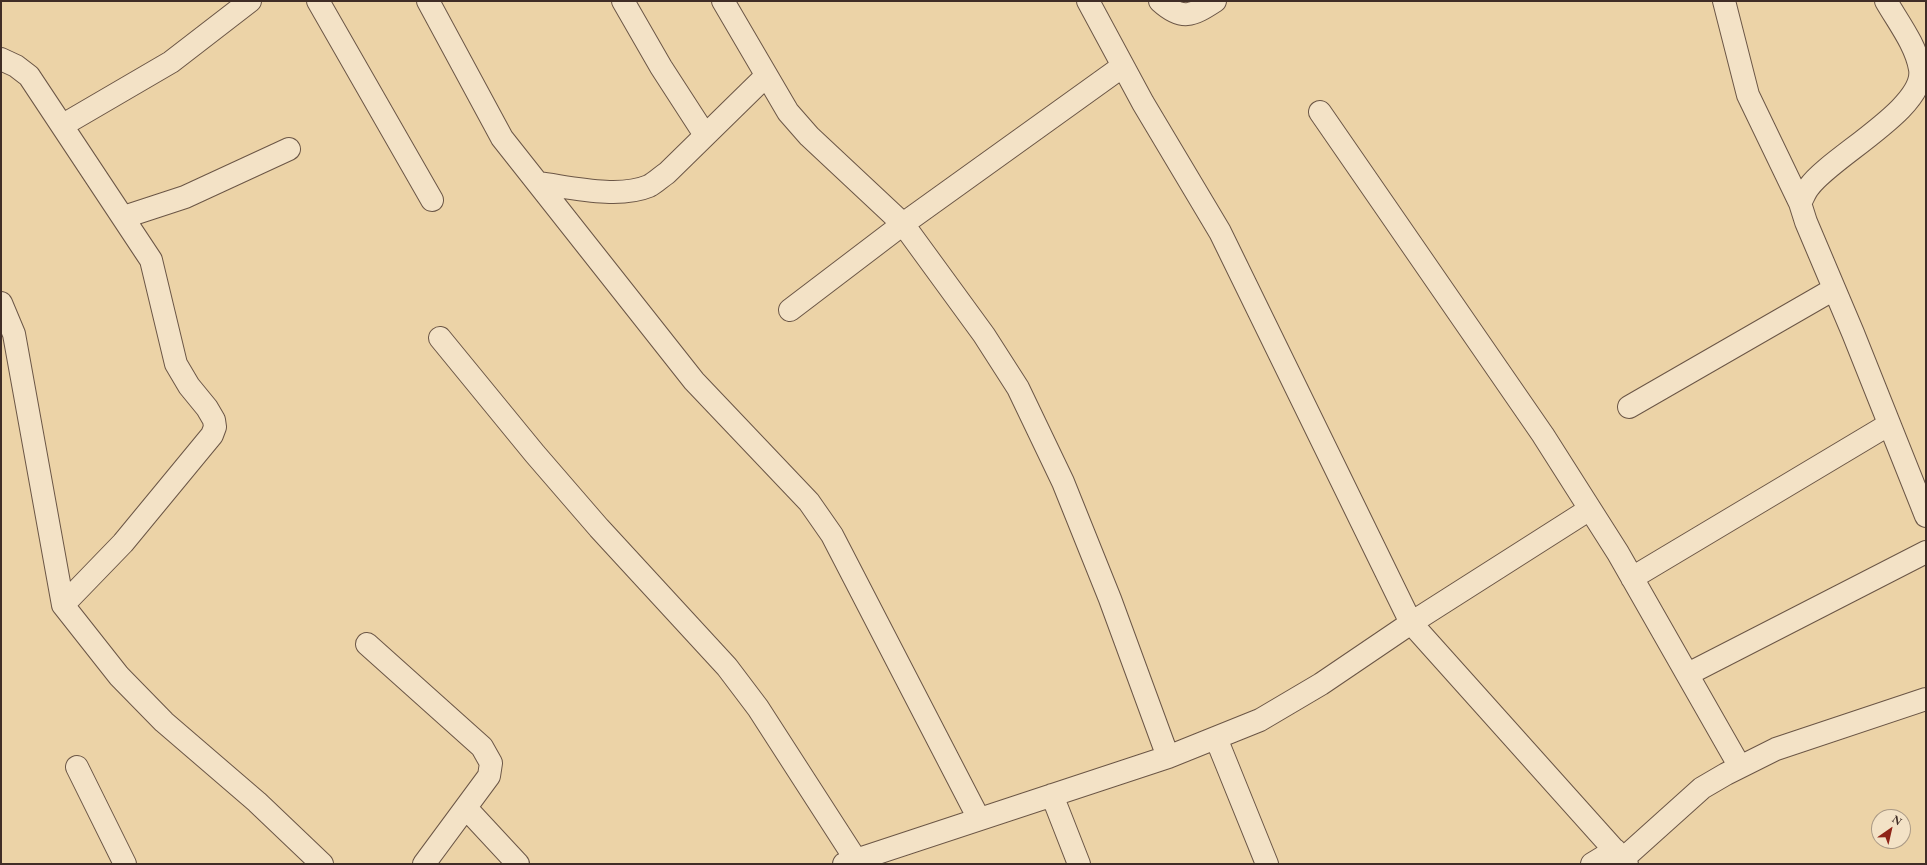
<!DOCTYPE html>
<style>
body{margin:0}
#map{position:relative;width:1927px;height:865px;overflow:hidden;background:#ecd3a7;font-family:"EB Garamond",serif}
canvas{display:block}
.frame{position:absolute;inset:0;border:2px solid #402d26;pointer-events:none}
.north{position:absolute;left:1871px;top:809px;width:40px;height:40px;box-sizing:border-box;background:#f3e2c6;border:1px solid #ab9a86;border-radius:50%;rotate:34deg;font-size:11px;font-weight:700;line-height:16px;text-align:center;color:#402d26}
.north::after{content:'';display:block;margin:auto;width:14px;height:18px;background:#8f2418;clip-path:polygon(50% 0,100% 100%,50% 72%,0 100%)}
</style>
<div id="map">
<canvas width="1927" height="865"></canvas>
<div class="frame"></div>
<div class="north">N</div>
</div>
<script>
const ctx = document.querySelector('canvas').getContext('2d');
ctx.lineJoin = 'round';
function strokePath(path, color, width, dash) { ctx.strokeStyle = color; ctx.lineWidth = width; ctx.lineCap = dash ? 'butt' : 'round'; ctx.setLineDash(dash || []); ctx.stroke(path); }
const street = new Path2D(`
 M318,1L432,200
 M428,1L502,138L694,381L809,502L832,535L979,819
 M623,1L661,67L705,135
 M723,1L788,112L809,136L903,224L984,335L1018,388L1063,482L1110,599L1168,757
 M1088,1L1143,103L1220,232L1411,623L1627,864
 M1160,1C1182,21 1192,16 1215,1
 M1724,1L1748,95L1800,203
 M1886,1C1898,22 1916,45 1920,69C1927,108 1830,157 1809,187C1805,192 1803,198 1800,203L1806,222L1853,333L1926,516
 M1,59L16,66L29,76L151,260L176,364L189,386L207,408L214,420L215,427L212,435L123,543L63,605
 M1320,112L1543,435L1618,553L1740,767
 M63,125L171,62L250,1
 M538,183C570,187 618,199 649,186C655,183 661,177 667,173L766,76
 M124,217L185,197L289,149
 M1,303L14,334L63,605L119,676L164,722L257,802L322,864
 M790,310L903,224L1123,66
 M440,338L535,454L599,528L727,667L758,708L856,860
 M1629,407L1834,289
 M1632,578L1888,425
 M367,644L482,747L491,763L489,776L424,864
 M1688,674L1926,552
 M1216,738L1267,864
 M77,767L125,864
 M1052,795L1079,864
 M466,808L518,864
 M1623,859L1702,788L1726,774L1776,749L1926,699
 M844,864L1168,757L1260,720L1321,684L1411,623L1590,509
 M1592,864L1615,850`);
strokePath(street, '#6b5646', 24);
strokePath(street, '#f3e2c6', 22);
</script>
